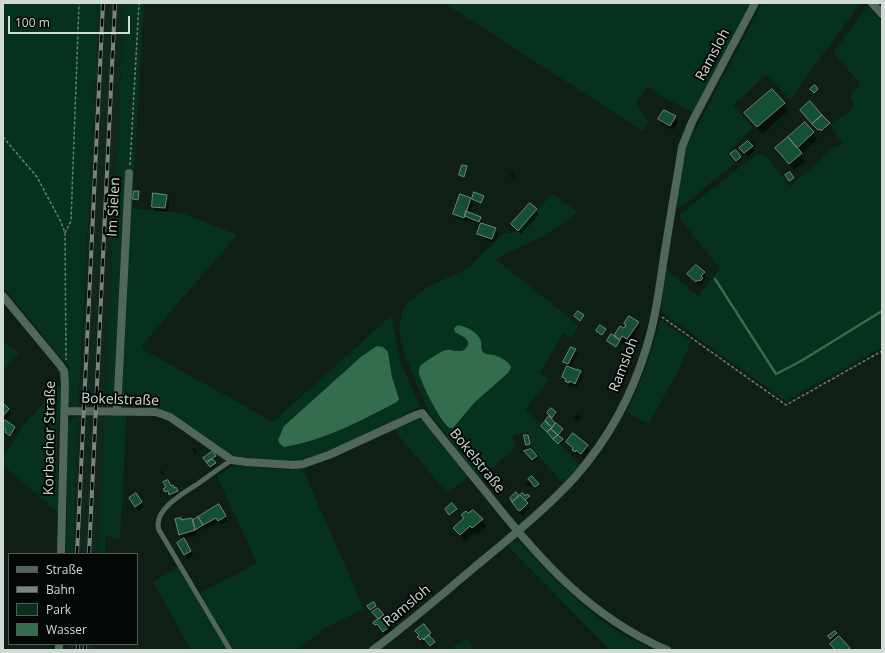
<!DOCTYPE html>
<meta charset="utf-8">
<style>
body{margin:0}
#map{position:relative;width:885px;height:653px;overflow:hidden;background:#101f16;font-family:"Open Sans",sans-serif}
canvas{display:block}
.frame{position:absolute;inset:0;border:4px solid #d1dbd5;pointer-events:none}
.legend{position:absolute;left:8px;top:553px;width:130px;height:92px;box-sizing:border-box;background:#030705;border:1px solid #555c58;margin:0;padding:5px 7px;list-style:none;font-size:12px;color:#d1dbd5}
.legend li{display:flex;align-items:center;gap:8px;height:20px}
.legend b{width:20px;border:1px solid #555c58}
.scale{position:absolute;left:8px;top:16px;width:122px;height:18px;box-sizing:border-box;border:2px solid #d1dbd5;border-top:0;padding-left:5px;font-size:12px;line-height:14px;white-space:nowrap;color:#d1dbd5;-webkit-text-stroke:3px #030705;paint-order:stroke}
</style>
<div id="map">
<canvas width="885" height="653"></canvas>
<div class="frame"></div>
<ul class="legend">
<li><b style="height:5px;background:#506759"></b>Straße</li>
<li><b style="height:5px;background:#79867e"></b>Bahn</li>
<li><b style="height:11px;background:#06311d"></b>Park</li>
<li><b style="height:11px;background:#336d4e"></b>Wasser</li>
</ul>
<div class="scale">100 m</div>
</div>
<script>
const ctx = document.querySelector('canvas').getContext('2d');
ctx.lineJoin = 'round';
function paint(path, color) { ctx.fillStyle = color; ctx.fill(path, 'evenodd'); }
function strokePath(path, color, width, dash) { ctx.strokeStyle = color; ctx.lineWidth = width; ctx.lineCap = dash ? 'butt' : 'round'; ctx.setLineDash(dash || []); ctx.stroke(path); }
function drawText(font, color, halo, rows, align = 'center') {
  ctx.font = font + ' "Open Sans",sans-serif'; ctx.lineWidth = 4; ctx.setLineDash([]); ctx.textBaseline = 'middle'; ctx.strokeStyle = halo; ctx.fillStyle = color; for (const [text, x, y, turn = 0] of rows) {
    ctx.save(); ctx.translate(x, y); ctx.rotate((+turn || 0) * Math.PI / 180); ctx.textAlign = isNaN(turn) ? turn : align; if (halo) ctx.strokeText(text, 0, 0); ctx.fillText(text, 0, 0); ctx.restore();
  }
}
const built = new Path2D(`
 M99,3H124L98,554H73L78,416L85,304L93,109Z
 M69,644H94V650H69Z`);
const green = new Path2D(`
 M3,3H99C91,138 87,274 78,409L69,405L67,397L69,365L62,359L3,287Z
 M124,3H144L132,208L182,213L237,235L142,345V349L273,422L392,315L394,331L400,361L420,407L349,443L314,457L293,462L234,456L177,417L155,408L127,407L120,539L106,536L105,554H98ZM377,346L383,347L388,352L392,377L399,399L397,402L360,422L329,435Z
 M444,3H745L749,5L693,113L667,99L648,86L636,103L643,114L649,122L643,131Z
 M762,3H861L809,73L791,100L766,75L733,105L753,128L727,153L735,163L681,207H677L676,204L686,148Z
 M868,6L882,22V347L786,401L663,313L661,309L666,269L698,296L720,269L678,216L757,154L766,156L790,186L817,163L831,148L843,144L830,126L854,107L850,96L860,83L833,53Z
 M552,194L579,213L574,215L546,235L495,259L579,325L572,338L563,333L540,373L549,380L525,409L580,465L563,483L531,447L528,432L513,435L515,448L480,479L430,414L406,359L399,330L402,313L407,303L429,286L467,269L503,234L518,231ZM458,325C467,327 479,332 481,342C482,344 481,346 481,349C483,355 489,355 495,355L508,373L475,402L454,427L421,365C428,360 435,355 443,351C449,348 456,352 462,351C475,347 464,336 457,333Z
 M660,320L691,341L678,372L648,424L627,412L640,382L651,351Z
 M3,341L19,353L3,370Z
 M62,383L57,446L59,514L3,465V456L24,425Z
 M78,416L73,554H66L67,514V422Z
 M421,419L468,477L447,493L394,430L417,420Z
 M234,465L288,470L302,467L364,609L327,627L297,650H233L200,593L257,563L217,476Z
 M511,541L520,542C547,572 575,600 607,624C621,634 637,642 652,650H610L507,545Z
 M178,567L227,650H191L153,582Z
 M466,638L475,650H450Z`);
const water = new Path2D(`
 M458,325C467,327 478,332 481,341C482,345 480,350 484,353C487,355 490,354 493,355C497,355 510,362 511,367C511,369 509,371 508,373L475,402L453,428C452,428 451,428 450,428C442,425 421,383 419,373C419,370 419,368 421,365C427,361 440,351 446,350C450,349 454,351 459,351C462,351 465,350 467,347C472,339 459,335 455,332L454,328Z
 M377,346L383,347L388,352L392,377L399,399L397,402C361,421 325,440 284,447L280,444L278,440L284,426L362,356Z`);
const shadow = new Path2D(`
 M810,102L830,126L823,132L821,130L820,131L816,127Z
 M784,104L788,111L762,134L750,120L746,113Z
 M675,117L678,122L673,130L662,124L660,119Z
 M805,123L813,133L817,140L801,154L805,161L794,170L781,155L777,148Z
 M752,141L756,146L755,147L750,142Z
 M752,147L755,151L747,157L741,148Z
 M736,151L742,159L737,163L732,155Z
 M466,167L467,169L464,178L462,177L461,175Z
 M512,173L516,177L514,180L510,176Z
 M135,192H138L139,194V201H135L134,199Z
 M475,194L483,197L484,198L482,204L472,200Z
 M460,195L471,199L473,204L470,214L480,218L483,222L482,224L495,229L498,234L494,243L481,238L478,234L481,225L467,220V222L456,218L454,213Z
 M166,196L169,200L168,212L155,211L153,206Z
 M536,210L539,214L521,234L515,229L512,225Z
 M704,273L706,278L703,281L704,283L703,285L701,284L699,286L691,279L688,275Z
 M583,316L584,318L581,322L575,317Z
 M630,317L638,323L640,327L630,343L625,340L623,344L621,342L617,348L609,343L608,341L616,338L615,335L622,324L624,326Z
 M605,330L606,332L603,336L598,333L597,331Z
 M575,350L578,354L570,368L580,372L583,377L577,388L573,385L572,387L569,386L563,377L567,367L564,362Z
 M3,405L9,409L11,414L5,421L15,428L16,430L11,437L7,434L6,432L7,431L3,428L4,423L3,422Z
 M551,409L557,415L553,419L548,413Z
 M577,414L581,418L578,422L574,418Z
 M549,418L563,431L559,436L563,442L560,445L542,426Z
 M567,442L587,446L590,450L584,458L579,454L578,456L576,454Z
 M194,447L197,451L195,453L192,449Z
 M530,450L538,459L534,462L526,453Z
 M212,453L216,459L213,460L217,465L211,469L205,458Z
 M161,470L165,475L164,476L160,471Z
 M534,476L537,480L536,481L539,486L537,488L533,484L529,487L525,483Z
 M171,487L174,489L175,488L179,495L173,499L171,495L168,496L164,489Z
 M136,495L144,507L138,511L133,503Z
 M519,497H529L530,499L526,502L530,508L523,515H522L516,506Z
 M219,506L228,521L222,525L219,522L206,529L205,527L196,532L197,535L183,539L193,556L188,559L178,543L183,540L180,534L181,521L192,519L193,521Z
 M446,509L456,510L457,511L451,516Z
 M482,520L486,527L477,535L475,533L465,541L459,535L455,528Z
 M373,603L376,608L372,611L369,606Z
 M378,609L393,630L386,636L380,628L378,629L375,623L379,620L374,612Z
 M417,631L430,633L433,638L431,639L435,644L432,647L428,642L426,644L425,642L423,644L418,637L419,636Z
 M835,632L837,635L836,636L838,639L849,650H835L831,645L833,643L829,637Z`);
const stream = new Path2D(`
 M715,279L776,374L801,361L882,311`);
const building = new Path2D(`
 M815,85L818,89L814,93L810,89Z
 M772,89L785,103L757,127L744,113Z
 M810,101L822,115L812,124L800,110Z
 M664,110L676,116L670,126L658,119Z
 M822,115L830,123L821,131L820,129L818,130L812,124Z
 M805,122L814,132L797,148L788,137Z
 M788,137L802,153L789,164L775,148Z
 M748,141L753,146L744,153L739,148Z
 M736,150L741,157L736,161L730,154Z
 M462,165L467,166L464,177L459,175Z
 M790,172L794,178L789,181L785,175Z
 M134,191H139L138,200L133,199Z
 M474,192L484,196L481,203L472,199Z
 M153,193L167,195L165,208L152,207Z
 M460,194L471,198L464,218L453,214Z
 M530,203L537,209L518,231L511,224Z
 M466,211L481,217L479,222L465,216Z
 M481,223L496,228L492,239L477,234Z
 M696,265L705,272L701,276L703,278L700,281L698,280L696,282L687,274Z
 M578,311L584,315L580,321L574,316Z
 M629,316L639,322L627,339L622,336L620,340L614,335L620,326L624,328L626,325L624,324Z
 M600,325L606,329L602,335L596,331Z
 M611,334L620,340L616,347L607,341Z
 M571,347L576,349L568,364L563,362Z
 M567,366L577,370V369L581,371L575,384L570,381L569,383L565,381L566,379L562,377Z
 M3,403L9,409L3,416Z
 M551,408L556,412L552,418L547,413Z
 M549,416L555,423L552,428L545,421Z
 M5,420L15,427L10,436L5,432L6,430L3,428V423Z
 M546,421L552,428L547,432L541,426Z
 M556,423L563,429L558,435L551,429Z
 M551,429L558,435L553,439L547,432Z
 M573,433L588,445L581,454L576,450L575,452L572,450L573,448L566,442Z
 M524,435H528L530,444L526,445Z
 M558,435L563,439L558,444L553,439Z
 M531,449L537,456L532,460L524,451Z
 M213,451L216,456L206,462L203,458Z
 M213,459L216,463L210,467L207,463Z
 M532,476L539,484L535,487L528,479Z
 M168,480L171,486L173,485L174,488L176,487L178,491L169,495L168,491L165,492L163,489L166,487L163,482Z
 M516,492L519,496L512,502L510,498Z
 M136,493L142,502L135,507L129,498Z
 M523,493L525,496L527,494L530,496L525,500L520,495Z
 M520,495L528,503L520,511L518,510L512,502Z
 M452,503L457,509L449,515L445,509Z
 M219,504L226,516L218,521L216,518L203,525L198,517Z
 M473,510L483,519L472,528L470,526L460,535L453,528L464,518L461,515L466,511L468,513Z
 M198,517L203,525L195,530L193,520Z
 M181,518V520L192,518L195,530L179,535L175,519Z
 M184,538L191,551L184,555L177,543Z
 M374,602L376,606L370,610L367,606Z
 M378,608L384,615L378,619L372,612Z
 M384,615L391,625L383,632L377,624L375,625L373,623Z
 M424,624L431,633L423,640L422,638L420,640L417,637L419,635L415,631Z
 M835,631L837,633L830,639L828,636Z
 M429,635L435,642L430,646L424,639Z
 M839,636L850,648L847,650H835L830,644Z`);
const path = new Path2D(`
 M3,137L37,177L61,222L65,233L66,360
 M130,165L139,3
 M65,233L71,221L79,3
 M662,317L786,405L882,351`);
const lane = new Path2D(`
 M230,650L159,530C152,510 185,492 199,483C210,475 221,467 232,460`);
const street = new Path2D(`
 M872,3L882,14
 M3,296L60,365L64,371L65,384L61,554
 M65,411L156,412L170,417L232,460L247,462L293,465L303,464L329,455L416,415L422,413C444,441 467,469 489,496C540,560 590,617 667,650
 M117,412L129,173
 M59,650V644
 M373,650C409,623 443,594 477,565C511,537 546,509 576,476C608,439 632,395 646,349C657,315 660,280 666,245C671,212 677,180 682,147L692,122L755,3`);
const rail = new Path2D(`
 M77,554L103,3
 M89,554L115,3
 M78,650V644
 M85,650V644`);
const streetNames = [
 ["Ramsloh",713,55,-62],
 ["Im Sielen",114,207,-87],
 ["Ramsloh",624,365,-69],
 ["Bokelstraße",120,400,2],
 ["Korbacher Straße",50,438,-89],
 ["Bokelstraße",477,461,51],
 ["Ramsloh",407,606,-40]
];
paint(built, '#12281c');
paint(green, '#06311d');
paint(water, '#336d4e');
paint(shadow, '#0007');
strokePath(stream, '#336d4e', 2.5);
paint(building, '#145134');
strokePath(building, '#73857a', 1);
strokePath(path, '#717e76', 1.5, [3, 2]);
strokePath(lane, '#506759', 5);
strokePath(street, '#506759', 8);
strokePath(rail, '#79867e', 4);
strokePath(rail, '#030705', 2.5, [8]);
drawText('14px', '#d1dbd5', '#030705', streetNames);
</script>
